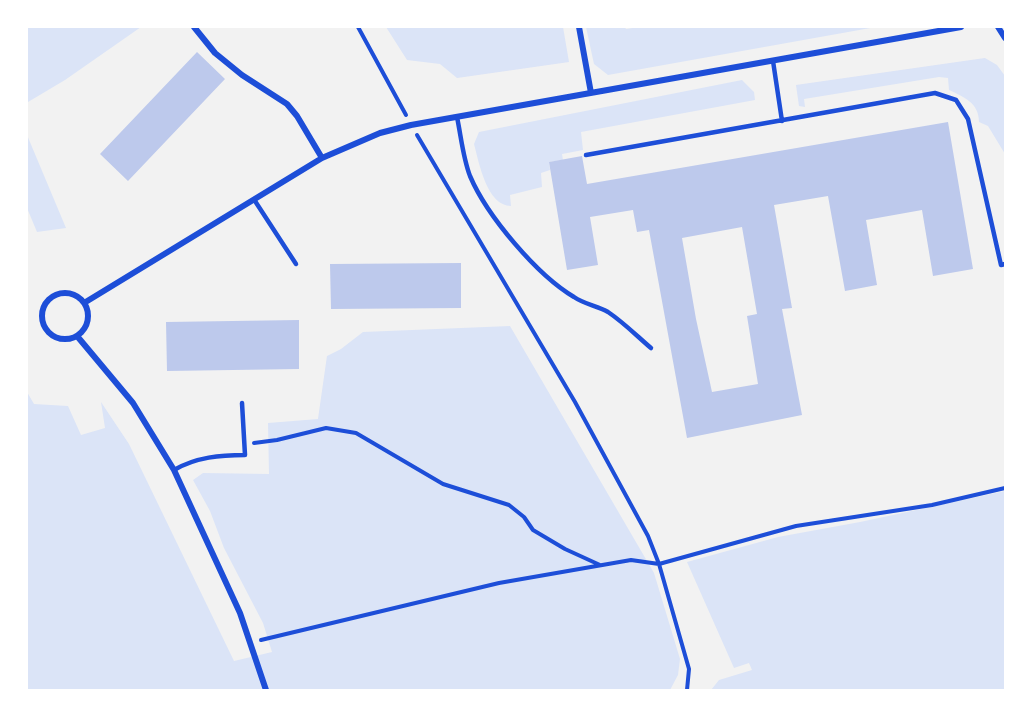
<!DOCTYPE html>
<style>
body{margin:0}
#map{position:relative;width:1032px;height:717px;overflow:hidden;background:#f2f2f2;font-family:"Roboto Serif",serif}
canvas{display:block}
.frame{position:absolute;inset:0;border:28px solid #fff;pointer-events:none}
</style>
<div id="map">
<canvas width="1032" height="717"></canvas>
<div class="frame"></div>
</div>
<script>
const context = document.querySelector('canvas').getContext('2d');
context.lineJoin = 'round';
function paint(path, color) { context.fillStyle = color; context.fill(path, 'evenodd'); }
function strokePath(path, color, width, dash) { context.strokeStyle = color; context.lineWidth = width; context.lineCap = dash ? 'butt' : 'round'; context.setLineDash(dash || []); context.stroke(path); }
const green = new Path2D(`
 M 27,27 L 141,27 L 65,80 L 28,102 L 27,106 Z
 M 386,27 L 563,27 L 569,62 L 457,78 L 440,64 L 407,60 Z
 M 586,27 L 625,27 L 626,29 L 639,27 L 876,27 L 608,75 L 594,64 Z
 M 985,58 L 997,65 L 1005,76 L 1005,154 L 988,126 L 979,122 C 979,103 964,97 949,90 L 948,78 L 939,77 L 804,99 L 805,107 L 799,106 L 796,85 Z
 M 742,80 L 754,92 L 755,100 L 581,132 L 583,150 L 562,154 L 563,160 L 549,162 L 550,170 L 541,173 L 542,187 L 510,195 L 511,206 C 487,206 479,163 474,144 L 479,132 Z
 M 27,135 L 66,228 L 37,232 L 27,208 Z
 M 510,326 L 654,573 L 680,659 L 678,675 L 670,690 L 27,690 L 27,392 L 34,404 L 68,406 L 81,435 L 105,428 L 101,402 L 129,444 L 234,661 L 272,652 L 263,623 L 224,548 L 210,511 L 193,480 L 203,473 L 269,474 L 268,423 L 318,419 L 327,356 L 341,349 L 363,332 Z
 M 1005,491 L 1005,690 L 711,690 L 719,680 L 752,670 L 749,663 L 734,668 L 687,562 L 778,537 L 860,522 Z`);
const building = new Path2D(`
 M 197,52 L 225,79 L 128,181 L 100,154 Z
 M 948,122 L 973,269 L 933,276 L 922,210 L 866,220 L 877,285 L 845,291 L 828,196 L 774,205 L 792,308 L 782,309 L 802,415 L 687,438 L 649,230 L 637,232 L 633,210 L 590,217 L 598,265 L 567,270 L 549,162 L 582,156 L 587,184 ZM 742,227 L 757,314 L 747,316 L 758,384 L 712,392 L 696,319 L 682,238 Z
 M 461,263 L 461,308 L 331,309 L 330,264 Z
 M 299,320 L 299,369 L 167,371 L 166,322 Z`);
const path = new Path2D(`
 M 358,27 L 406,115
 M 417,135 L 575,402 L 648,536 L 659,564 L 689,669 L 687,690
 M 254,443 L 277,440 L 326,428 L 356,433 L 443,484 L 509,505 L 524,517 L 533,530 L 565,549 L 600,565
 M 261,640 L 499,583 L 631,560 L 659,564 L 796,526 L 932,505 L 1005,488`);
const service = new Path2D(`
 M 773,61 L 782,121
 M 457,117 C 461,136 463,158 470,176 C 487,216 537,275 574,297 C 584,304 597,306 608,312 C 623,322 637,336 651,348
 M 586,155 L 935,93 L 956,100 L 968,119 L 1001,265 L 1005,264
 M 255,201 L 296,264
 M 174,470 C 196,457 221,455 245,455 L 242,403`);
const minor = new Path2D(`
 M 194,27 L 215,53 L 242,75 L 287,104 L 297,116 L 322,158
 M 579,27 L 591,93
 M 998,27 L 1005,38
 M42 316a23 23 0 1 1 46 0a23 23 0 1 1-46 0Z
 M 84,303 L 322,158 L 380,133 L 411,125 L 961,27
 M 77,336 L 133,403 L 174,470 L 240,613 L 266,690`);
paint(green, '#dbe4f7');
paint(building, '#bdc9ec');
strokePath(path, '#1d4ed8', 4);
strokePath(service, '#1d4ed8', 4.5);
strokePath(minor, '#1d4ed8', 6);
</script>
